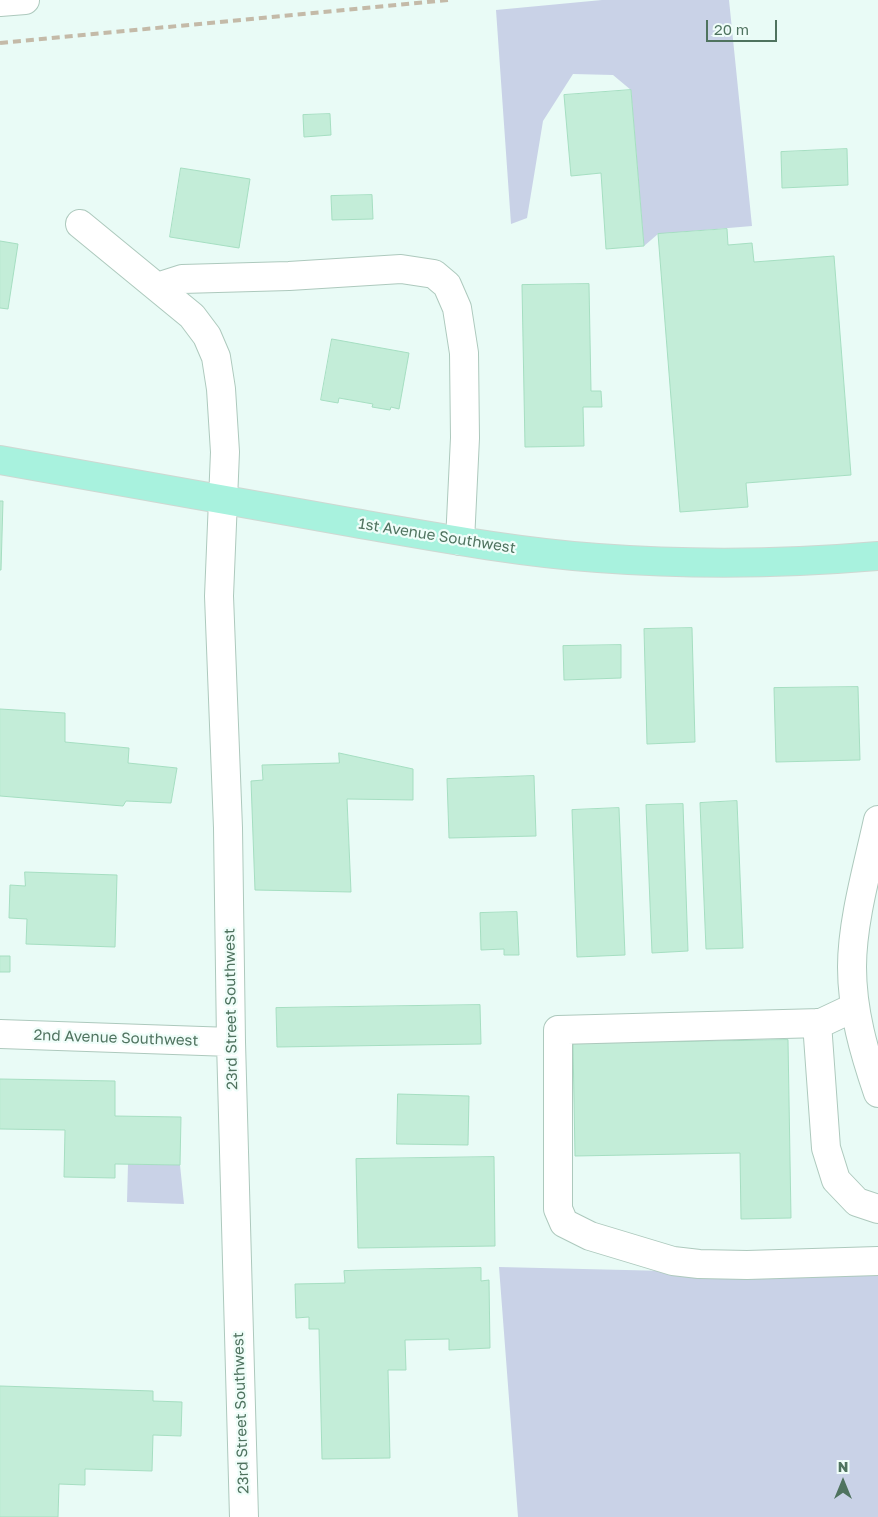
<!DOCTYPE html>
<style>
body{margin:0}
#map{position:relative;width:878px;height:1517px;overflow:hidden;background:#e9fbf6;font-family:"Golos Text",sans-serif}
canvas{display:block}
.north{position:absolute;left:818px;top:1457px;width:50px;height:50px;-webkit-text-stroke:4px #effdf9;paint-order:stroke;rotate:0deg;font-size:14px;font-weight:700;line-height:20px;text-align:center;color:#4f735f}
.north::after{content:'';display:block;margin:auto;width:18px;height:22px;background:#4f735f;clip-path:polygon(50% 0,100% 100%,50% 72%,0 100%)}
.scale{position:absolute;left:706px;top:20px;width:71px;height:22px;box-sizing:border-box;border:2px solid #4f735f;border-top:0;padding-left:6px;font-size:15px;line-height:18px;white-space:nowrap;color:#4f735f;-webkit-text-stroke:4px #effdf9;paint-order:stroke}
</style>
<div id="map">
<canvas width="878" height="1517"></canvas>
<div class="north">N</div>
<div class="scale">20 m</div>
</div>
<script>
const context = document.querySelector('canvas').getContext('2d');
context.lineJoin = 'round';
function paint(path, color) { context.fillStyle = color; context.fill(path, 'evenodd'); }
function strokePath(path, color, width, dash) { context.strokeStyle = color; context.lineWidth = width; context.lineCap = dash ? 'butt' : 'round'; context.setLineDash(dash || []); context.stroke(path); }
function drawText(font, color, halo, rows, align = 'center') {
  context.font = font + ' "Golos Text",sans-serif'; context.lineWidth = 4.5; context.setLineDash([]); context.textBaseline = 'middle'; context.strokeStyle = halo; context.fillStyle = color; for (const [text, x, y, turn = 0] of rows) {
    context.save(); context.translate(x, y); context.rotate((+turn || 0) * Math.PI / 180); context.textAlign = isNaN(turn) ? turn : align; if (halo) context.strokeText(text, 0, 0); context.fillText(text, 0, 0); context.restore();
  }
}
const green = new Path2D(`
 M 602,0 L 729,0 L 752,226 L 658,234 L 644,246 L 631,90 L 613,75 L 573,74 L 543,121 L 527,218 L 511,224 L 496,10 Z
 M 128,1164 L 180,1165 L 184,1204 L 127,1202 Z
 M 499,1267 L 878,1276 L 878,1517 L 518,1517 Z`);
const building = new Path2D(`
 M 631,90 L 644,246 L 606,249 L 601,173 L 571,176 L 564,95 Z
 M 330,114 L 331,135 L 304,137 L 303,115 Z
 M 847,149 L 848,185 L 782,188 L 781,152 Z
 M 181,168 L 250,179 L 239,248 L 170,237 Z
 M 372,195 L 373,219 L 332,220 L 331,196 Z
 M 727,229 L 728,245 L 752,243 L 754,262 L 834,256 L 851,475 L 746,483 L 748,507 L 680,512 L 658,234 Z
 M 0,241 L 18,244 L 8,309 L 0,308 Z
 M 589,284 L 591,391 L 601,391 L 602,407 L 583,407 L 584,446 L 525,447 L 522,285 Z
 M 332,339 L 409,353 L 399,409 L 391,407 L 390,410 L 372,407 L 373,404 L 339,398 L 338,403 L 321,400 Z
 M 0,501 L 3,501 L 1,570 L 0,570 Z
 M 692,628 L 695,742 L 647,744 L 644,629 Z
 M 621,645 L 621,678 L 564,680 L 563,646 Z
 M 858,687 L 860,760 L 776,762 L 774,688 Z
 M 0,709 L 65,713 L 65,742 L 129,748 L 128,763 L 177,768 L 171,803 L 126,801 L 123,806 L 0,796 Z
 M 339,753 L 413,769 L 413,800 L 347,799 L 351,892 L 255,890 L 251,781 L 263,780 L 262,765 L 339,763 Z
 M 534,776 L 536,836 L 449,838 L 447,779 Z
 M 737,801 L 743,948 L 706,949 L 700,803 Z
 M 683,804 L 688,951 L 652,953 L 646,805 Z
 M 619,808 L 625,955 L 577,957 L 572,810 Z
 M 25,872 L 117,875 L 115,947 L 26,944 L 27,919 L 9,918 L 10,885 L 25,886 Z
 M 517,912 L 519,955 L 504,955 L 504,949 L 481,950 L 480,913 Z
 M 0,956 L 10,956 L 10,972 L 0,972 Z
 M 480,1005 L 481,1044 L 277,1047 L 276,1008 Z
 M 788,1040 L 791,1218 L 741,1219 L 740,1153 L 575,1156 L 573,1044 Z
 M 0,1079 L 115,1081 L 115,1116 L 181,1117 L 180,1165 L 115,1164 L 115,1178 L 64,1177 L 65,1130 L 0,1129 Z
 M 398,1094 L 469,1096 L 468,1145 L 397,1144 Z
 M 494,1157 L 495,1246 L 358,1248 L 356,1159 Z
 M 481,1268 L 481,1281 L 489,1280 L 490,1348 L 449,1350 L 449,1339 L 405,1340 L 406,1370 L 388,1370 L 390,1458 L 322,1459 L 319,1329 L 309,1329 L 309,1317 L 296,1318 L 295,1284 L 345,1283 L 344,1271 Z
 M 0,1386 L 153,1391 L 153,1401 L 182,1402 L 181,1436 L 153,1435 L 152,1471 L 85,1469 L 85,1485 L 59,1484 L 58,1517 L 0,1517 Z`);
const minor = new Path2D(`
 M 0,2 L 25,0
 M 80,224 L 192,316 L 207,336 L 216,357 L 221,389 L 225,452 L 219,596 L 228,828 L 231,1042 L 244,1517
 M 157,287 L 182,279 L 289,276 L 401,269 L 434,274 L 447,285 L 457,308 L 464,353 L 465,438 L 460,541
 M 878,820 C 868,866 852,921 852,967 C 852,1011 864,1052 878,1093
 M 855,1007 L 821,1023 L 558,1030 L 558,1209 L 564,1223 L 590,1236 L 673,1261 L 699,1264 L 747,1265 L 878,1261
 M 817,1023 L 826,1148 L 836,1180 L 857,1202 L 878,1209
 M 0,1034 L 231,1042`);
const major = new Path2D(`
 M 0,460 C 118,481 237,502 355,523 C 436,537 516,552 598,558 C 691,565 785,564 878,556`);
const rail = new Path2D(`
 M 0,43 L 449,0`);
const streetNames = [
 ["1st Avenue Southwest",437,536,9],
 ["23rd Street Southwest",231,1009,-91],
 ["2nd Avenue Southwest",116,1038,2],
 ["23rd Street Southwest",241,1413,-92]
];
paint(green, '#c9d2e7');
paint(building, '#c3edd8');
strokePath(building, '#a5dec1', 1);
strokePath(minor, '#adc9bd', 30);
strokePath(major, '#ced8d2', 30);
strokePath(minor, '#fff', 28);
strokePath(major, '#a8f2de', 28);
strokePath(rail, '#c4baa8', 4, [8, 5]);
drawText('15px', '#4f735f', '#effdf9', streetNames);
</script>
